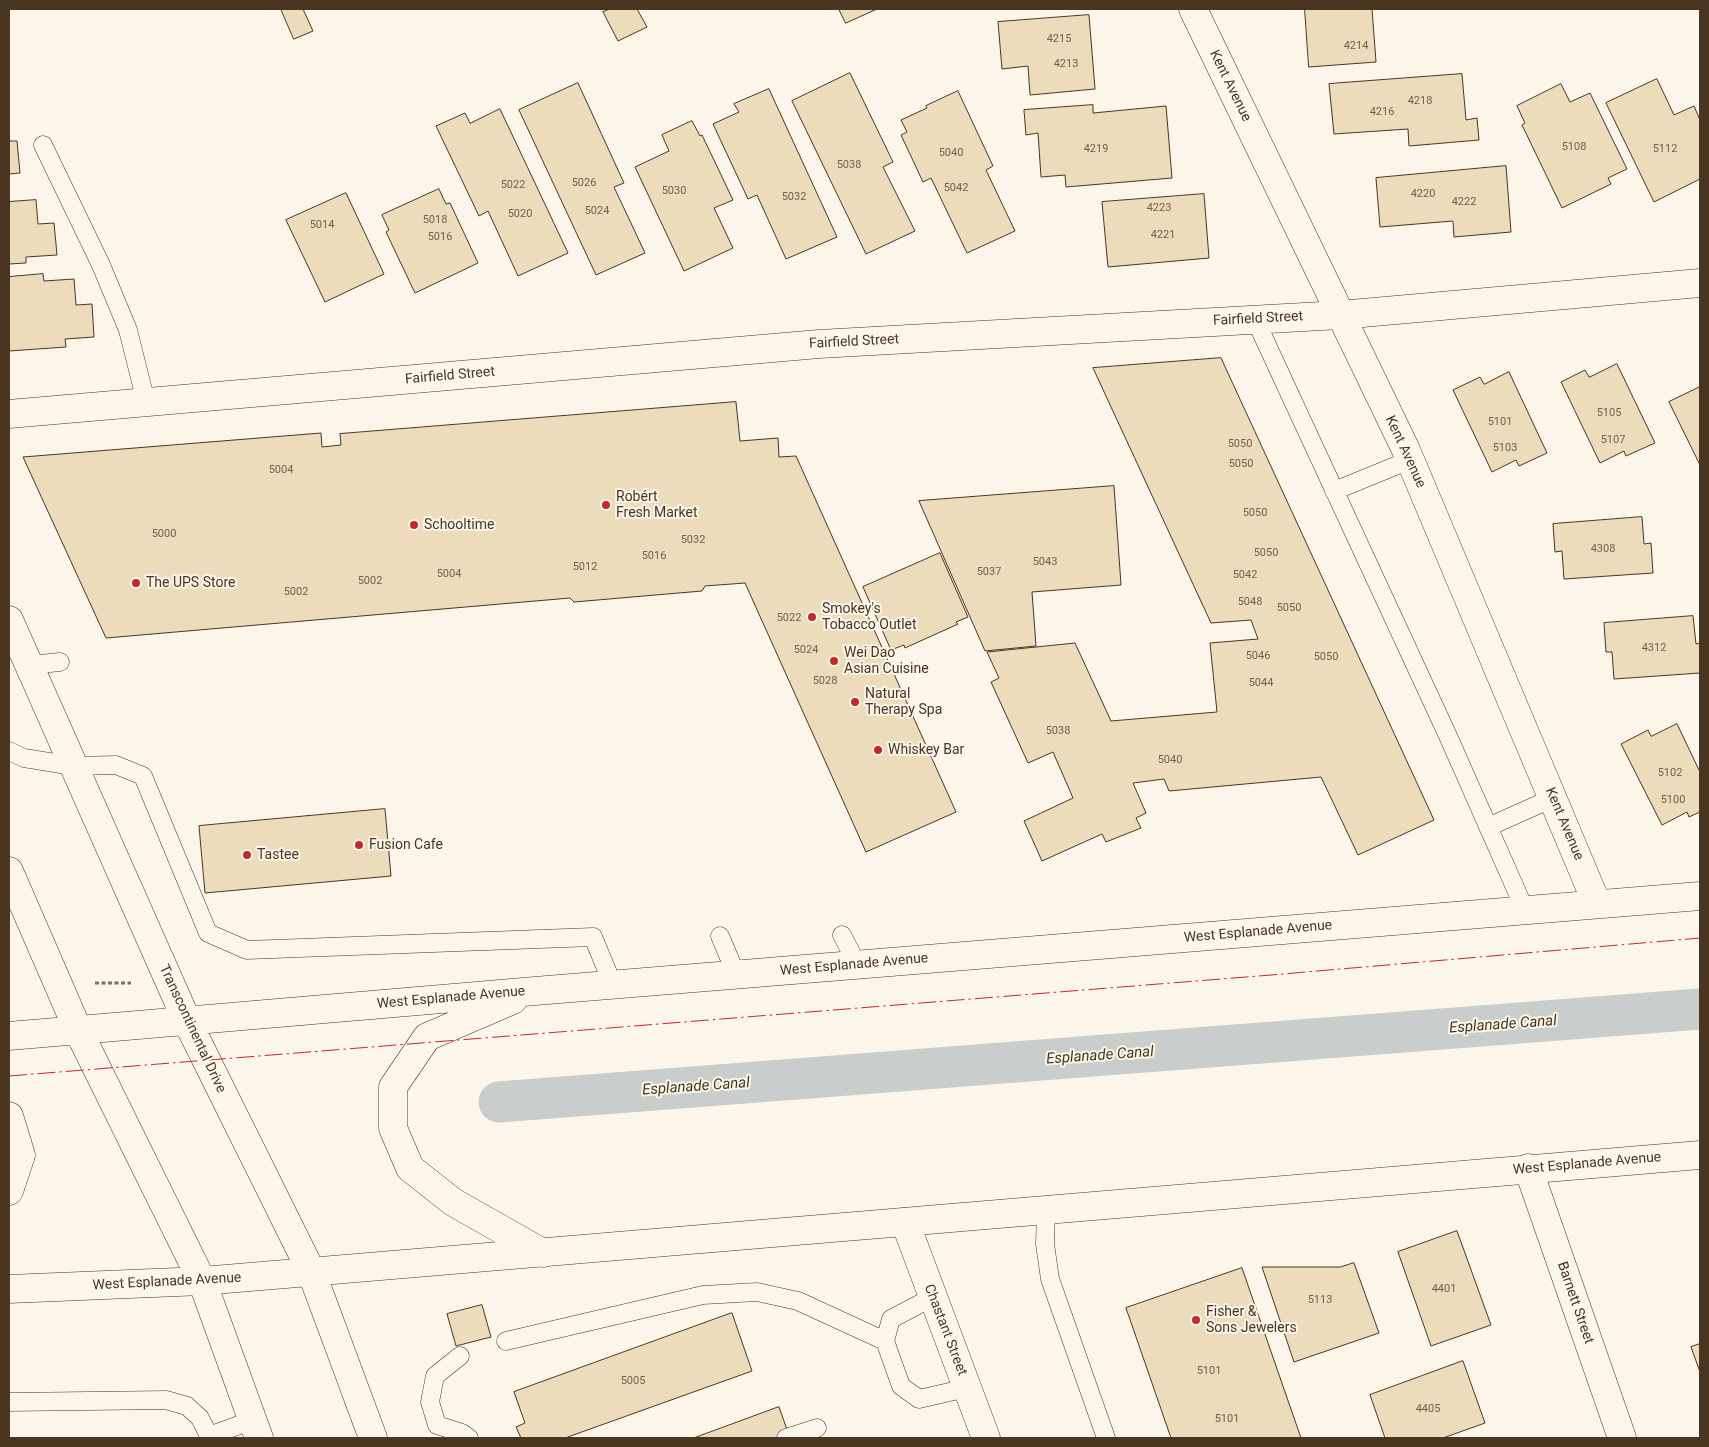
<!DOCTYPE html>
<meta charset="utf-8">
<style>
body{margin:0}
#map{position:relative;width:1709px;height:1447px;overflow:hidden;background:#fbf6e9;font-family:Roboto,sans-serif}
canvas{display:block}
.frame{position:absolute;inset:0;border:10px solid #4a3520;pointer-events:none}
</style>
<div id="map">
<canvas width="1709" height="1447"></canvas>
<div class="frame"></div>
</div>
<script>
const context = document.querySelector('canvas').getContext('2d');
context.lineJoin = 'round';
function strokePath(path, color, width, dash) { context.strokeStyle = color; context.lineWidth = width; context.lineCap = dash ? 'butt' : 'round'; context.setLineDash(dash || []); context.stroke(path); }
function paint(path, color) { context.fillStyle = color; context.fill(path, 'evenodd'); }
function drawText(font, color, halo, rows, align = 'center') {
  context.font = font + ' Roboto,sans-serif'; context.lineWidth = 4; context.setLineDash([]); context.textBaseline = 'middle'; context.strokeStyle = halo; context.fillStyle = color; for (const [text, x, y, turn = 0] of rows) {
    context.save(); context.translate(x, y); context.rotate((+turn || 0) * Math.PI / 180); context.textAlign = isNaN(turn) ? turn : align; if (halo) context.strokeText(text, 0, 0); context.fillText(text, 0, 0); context.restore();
  }
}
const canal = new Path2D(`
 M 499,1102 L 1700,1009`);
const building = new Path2D(`
 M 281,9 L 303,9 L 313,31 L 294,39 Z
 M 610,9 L 637,9 L 647,27 L 618,41 L 603,12 Z
 M 839,9 L 877,9 L 846,23 Z
 M 1305,9 L 1372,9 L 1376,62 L 1309,67 Z
 M 1089,15 L 1095,89 L 1030,95 L 1028,66 L 1002,69 L 998,22 Z
 M 850,73 L 893,162 L 883,167 L 915,231 L 866,254 L 792,101 Z
 M 1462,74 L 1466,120 L 1477,118 L 1479,140 L 1409,146 L 1408,129 L 1334,134 L 1329,84 Z
 M 1657,79 L 1674,115 L 1694,106 L 1700,120 L 1700,179 L 1654,202 L 1606,103 Z
 M 578,83 L 624,183 L 614,187 L 645,253 L 596,275 L 519,110 Z
 M 1561,84 L 1570,102 L 1590,93 L 1627,169 L 1608,178 L 1611,184 L 1562,208 L 1522,125 L 1525,123 L 1517,106 Z
 M 769,89 L 837,237 L 786,259 L 757,195 L 748,199 L 713,124 L 739,112 L 734,104 Z
 M 958,91 L 993,166 L 986,170 L 1015,231 L 967,253 L 931,178 L 923,182 L 901,135 L 907,132 L 901,120 L 927,108 L 926,106 Z
 M 1093,105 L 1093,113 L 1166,106 L 1172,178 L 1066,187 L 1065,175 L 1041,177 L 1038,133 L 1026,135 L 1024,110 Z
 M 500,109 L 568,253 L 518,276 L 488,211 L 479,216 L 436,126 L 465,113 L 470,123 Z
 M 692,121 L 700,136 L 702,135 L 733,200 L 714,208 L 733,248 L 684,271 L 635,167 L 669,151 L 662,135 Z
 M 9,141 L 17,141 L 20,173 L 9,174 Z
 M 1506,166 L 1511,232 L 1454,237 L 1453,221 L 1380,227 L 1376,178 Z
 M 439,189 L 446,204 L 450,203 L 478,263 L 415,293 L 386,232 L 389,230 L 382,215 Z
 M 346,193 L 384,274 L 325,302 L 286,220 Z
 M 1204,194 L 1209,258 L 1108,267 L 1102,202 Z
 M 36,200 L 38,224 L 54,223 L 57,255 L 26,257 L 26,263 L 9,264 L 9,202 Z
 M 43,274 L 44,281 L 74,279 L 76,305 L 92,304 L 94,337 L 65,339 L 66,347 L 9,351 L 9,277 Z
 M 1221,358 L 1434,820 L 1358,855 L 1321,777 L 1169,791 L 1164,779 L 1133,783 L 1146,813 L 1136,818 L 1141,828 L 1106,842 L 1102,834 L 1042,861 L 1024,821 L 1073,798 L 1053,752 L 1028,763 L 991,682 L 999,678 L 987,652 L 1075,643 L 1111,721 L 1217,712 L 1210,643 L 1258,639 L 1251,620 L 1211,623 L 1093,368 Z
 M 1617,364 L 1655,443 L 1626,456 L 1624,451 L 1600,463 L 1561,382 L 1585,370 L 1589,377 Z
 M 1509,372 L 1547,453 L 1519,466 L 1516,460 L 1492,472 L 1453,390 L 1480,377 L 1484,384 Z
 M 1700,387 L 1700,465 L 1669,402 Z
 M 736,402 L 740,441 L 778,438 L 779,457 L 796,456 L 956,812 L 866,852 L 745,583 L 705,586 L 702,591 L 574,602 L 570,598 L 106,638 L 23,457 L 321,433 L 322,447 L 341,445 L 340,434 Z
 M 1114,486 L 1121,585 L 1032,592 L 1036,646 L 985,651 L 919,501 Z
 M 1642,517 L 1644,544 L 1651,543 L 1653,573 L 1564,579 L 1562,551 L 1555,552 L 1553,524 Z
 M 940,553 L 968,617 L 956,622 L 958,624 L 905,648 L 904,645 L 891,650 L 863,587 Z
 M 1693,616 L 1696,644 L 1700,643 L 1700,673 L 1614,679 L 1612,652 L 1606,652 L 1604,623 Z
 M 1677,724 L 1700,772 L 1700,812 L 1689,817 L 1687,812 L 1662,825 L 1621,744 L 1648,730 L 1651,736 Z
 M 385,809 L 391,876 L 205,893 L 199,826 Z
 M 1457,1231 L 1491,1325 L 1431,1346 L 1398,1252 Z
 M 1354,1263 L 1379,1333 L 1294,1362 L 1262,1267 L 1340,1267 Z
 M 1242,1268 L 1301,1438 L 1171,1438 L 1126,1308 Z
 M 482,1305 L 491,1337 L 456,1346 L 447,1314 Z
 M 732,1313 L 752,1371 L 565,1438 L 521,1438 L 516,1427 L 525,1423 L 514,1392 Z
 M 1700,1344 L 1700,1372 L 1691,1347 Z
 M 1463,1361 L 1485,1423 L 1443,1438 L 1385,1438 L 1370,1395 Z
 M 779,1407 L 790,1438 L 694,1438 Z`);
const path = new Path2D(`
 M 95,983 L 131,983`);
const lane = new Path2D(`
 M 43,145 L 101,265 L 128,330 L 146,402
 M 1255,319 L 1448,736 L 1525,910
 M 1334,491 L 1410,460
 M 29,665 L 60,662
 M 9,751 L 24,758 L 74,766 L 116,765 L 143,776 L 208,933 L 247,950 L 593,937 L 613,985
 M 1488,827 L 1553,798
 M 842,935 L 857,964
 M 720,936 L 736,974
 M 1046,1210 L 1045,1244 L 1050,1279 L 1106,1438
 M 933,1297 L 891,1319 L 885,1341 L 901,1386 L 919,1399 L 967,1388
 M 506,1341 L 703,1295 L 757,1292 L 798,1301 L 885,1341
 M 460,1356 L 435,1376 L 430,1402 L 437,1425 L 462,1433 L 469,1438
 M 9,1402 L 166,1400 L 187,1406 L 200,1418 L 210,1438
 M 209,1436 L 253,1420
 M 786,1438 L 817,1428`);
const street = new Path2D(`
 M 1193,9 L 1406,450 L 1597,904
 M 9,414 L 819,344 L 1340,315 L 1700,283
 M 1528,1168 L 1622,1438
 M 905,1222 L 986,1438`);
const secondary = new Path2D(`
 M 9,620 L 187,1021 L 311,1271 L 373,1438
 M 9,871 L 78,1030 L 202,1281 L 259,1438
 M 513,1000 L 427,1037 L 393,1087 L 393,1128 L 410,1168 L 453,1202 L 543,1253
 M 9,1036 L 535,991 L 1700,896
 M 9,1116 L 21,1155 L 9,1191
 M 9,1289 L 202,1281 L 1700,1155`);
const power = new Path2D(`
 M 9,1076 L 1271,975 L 1700,938`);
const markers = [
 [606,505,5,"#c62828"],
 [414,525,5,"#c62828"],
 [136,583,5,"#c62828"],
 [812,617,5,"#c62828"],
 [834,661,5,"#c62828"],
 [855,702,5,"#c62828"],
 [878,750,5,"#c62828"],
 [359,845,5,"#c62828"],
 [247,855,5,"#c62828"],
 [1196,1320,5,"#c62828"]
];
const numberNames = [
 ["4215",1059,39],
 ["4214",1356,46],
 ["4213",1066,64],
 ["4218",1420,101],
 ["4216",1382,112],
 ["5108",1574,147],
 ["4219",1096,149],
 ["5112",1665,149],
 ["5040",951,153],
 ["5038",849,165],
 ["5026",584,183],
 ["5022",513,185],
 ["5042",956,188],
 ["5030",674,191],
 ["4220",1423,194],
 ["5032",794,197],
 ["4222",1464,202],
 ["4223",1159,208],
 ["5024",597,211],
 ["5020",520,214],
 ["5018",435,220],
 ["5014",322,225],
 ["4221",1163,235],
 ["5016",440,237],
 ["5105",1609,413],
 ["5101",1500,422],
 ["5107",1613,440],
 ["5050",1240,444],
 ["5103",1505,448],
 ["5050",1241,464],
 ["5004",281,470],
 ["5050",1255,513],
 ["5000",164,534],
 ["5032",693,540],
 ["4308",1603,549],
 ["5050",1266,553],
 ["5016",654,556],
 ["5043",1045,562],
 ["5012",585,567],
 ["5037",989,572],
 ["5004",449,574],
 ["5042",1245,575],
 ["5002",370,581],
 ["5002",296,592],
 ["5048",1250,602],
 ["5050",1289,608],
 ["5022",789,618],
 ["4312",1654,648],
 ["5024",806,650],
 ["5046",1258,656],
 ["5050",1326,657],
 ["5028",825,681],
 ["5044",1261,683],
 ["5038",1058,731],
 ["5040",1170,760],
 ["5102",1670,773],
 ["5100",1673,800],
 ["4401",1444,1289],
 ["5113",1320,1300],
 ["5101",1209,1371],
 ["5005",633,1381],
 ["4405",1428,1409],
 ["5101",1227,1419]
];
const streetNames = [
 ["Kent Avenue",1230,86,64],
 ["Fairfield Street",1258,319,-3],
 ["Fairfield Street",854,342,-3],
 ["Fairfield Street",450,376,-5],
 ["Kent Avenue",1405,452,65],
 ["Kent Avenue",1564,824,67],
 ["West Esplanade Avenue",1258,932,-5],
 ["West Esplanade Avenue",854,965,-5],
 ["West Esplanade Avenue",451,998,-5],
 ["Transcontinental Drive",192,1029,65],
 ["West Esplanade Avenue",1587,1164,-5],
 ["West Esplanade Avenue",167,1282,-3],
 ["Barnett Street",1575,1303,71],
 ["Chastant Street",945,1330,69]
];
const poiNames = [
 ["Robért",616,497],
 ["Fresh Market",616,513],
 ["Schooltime",424,525],
 ["The UPS Store",146,583],
 ["Smokey's",822,609],
 ["Tobacco Outlet",822,625],
 ["Wei Dao",844,653],
 ["Asian Cuisine",844,669],
 ["Natural",865,694],
 ["Therapy Spa",865,710],
 ["Whiskey Bar",888,750],
 ["Fusion Cafe",369,845],
 ["Tastee",257,855],
 ["Fisher &",1206,1312],
 ["Sons Jewelers",1206,1328]
];
const waterNames = [
 ["Esplanade Canal",1503,1025,-4],
 ["Esplanade Canal",1100,1056,-4],
 ["Esplanade Canal",696,1087,-4]
];
strokePath(canal, '#c9cecd', 41);
paint(building, '#ecdcbc');
strokePath(building, '#4a3520', 1);
strokePath(lane, '#4a3520', 19);
strokePath(street, '#4a3520', 29);
strokePath(secondary, '#4a3520', 29);
strokePath(path, '#7f6f5c', 3, [4, 2.5]);
strokePath(lane, '#fbf6e9', 18);
strokePath(street, '#fbf6e9', 28);
strokePath(secondary, '#fbf6e9', 28);
strokePath(power, '#c62828', 1, [18, 4, 2.5, 4]);
for (const [x, y, r, color] of markers) { const dot = new Path2D(); dot.arc(x, y, r, 0, 2 * Math.PI); context.fillStyle = color; context.fill(dot); strokePath(dot, '#fbf6e9', 2); }
drawText('11px', '#725f47', null, numberNames);
drawText('14px', '#4a3520', '#fbf6e9', streetNames);
drawText('14px', '#4a3520', '#fbf6e9', poiNames, 'left');
drawText('italic 15px', '#4a3520', '#fbf6e9', waterNames);
</script>
